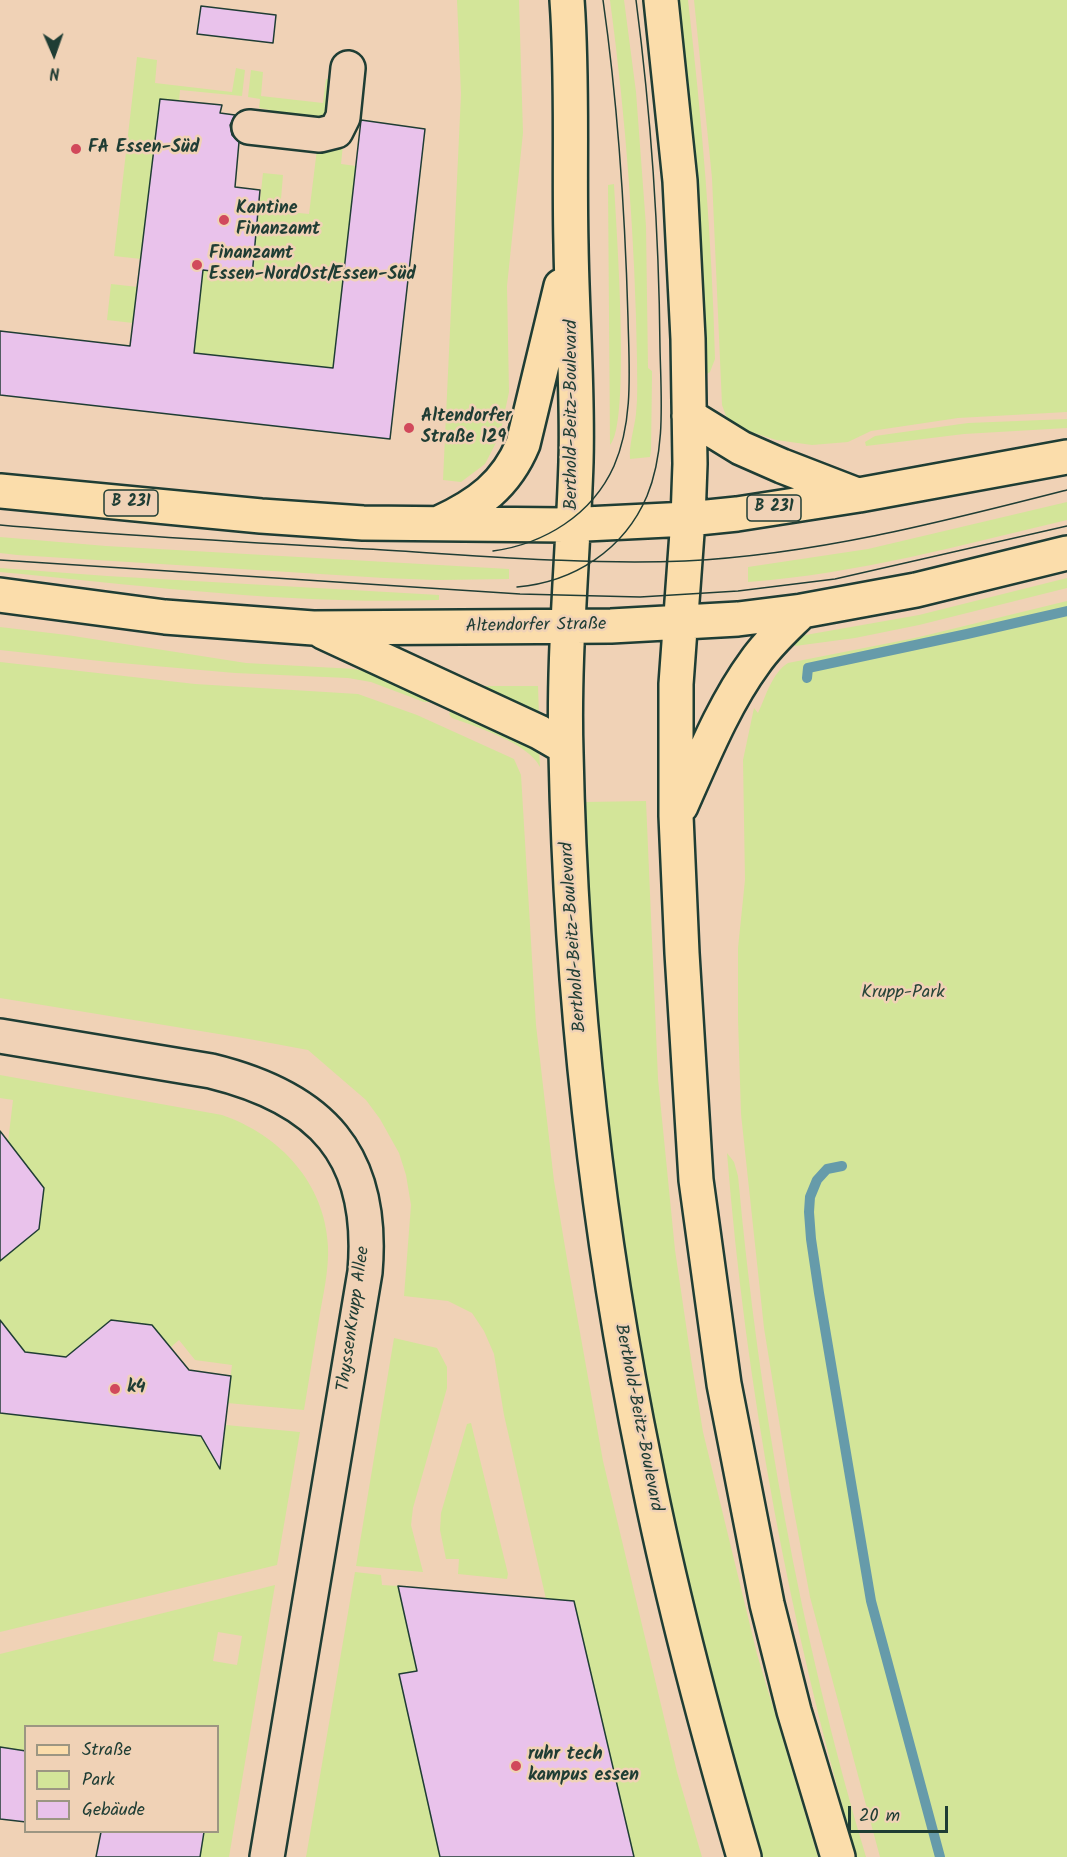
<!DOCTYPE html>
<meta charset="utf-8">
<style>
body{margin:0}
#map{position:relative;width:1067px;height:1857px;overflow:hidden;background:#f0d2b6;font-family:Kalam,sans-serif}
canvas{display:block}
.legend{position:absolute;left:24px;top:1725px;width:195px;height:108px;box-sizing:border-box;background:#f0d2b6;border:2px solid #9c9682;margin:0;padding:8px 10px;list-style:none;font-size:18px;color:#1f3d34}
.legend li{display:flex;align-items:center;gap:12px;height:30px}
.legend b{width:30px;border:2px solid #9c9682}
.north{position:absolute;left:24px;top:24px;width:60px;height:60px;-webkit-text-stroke:4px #f0d2b6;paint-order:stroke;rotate:178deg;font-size:16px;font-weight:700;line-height:24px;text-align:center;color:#1f3d34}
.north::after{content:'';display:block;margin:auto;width:21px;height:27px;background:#1f3d34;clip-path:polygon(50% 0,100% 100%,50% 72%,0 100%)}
.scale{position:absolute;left:848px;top:1806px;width:100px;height:27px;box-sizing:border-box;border:3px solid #1f3d34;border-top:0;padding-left:8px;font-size:18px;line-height:21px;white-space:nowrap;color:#1f3d34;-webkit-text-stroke:4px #f0d2b6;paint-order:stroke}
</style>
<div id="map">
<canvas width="1067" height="1857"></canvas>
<ul class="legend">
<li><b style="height:8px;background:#fbddab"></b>Straße</li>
<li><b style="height:16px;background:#d3e599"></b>Park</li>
<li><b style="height:16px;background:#e9c2eb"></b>Gebäude</li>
</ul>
<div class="north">N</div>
<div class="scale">20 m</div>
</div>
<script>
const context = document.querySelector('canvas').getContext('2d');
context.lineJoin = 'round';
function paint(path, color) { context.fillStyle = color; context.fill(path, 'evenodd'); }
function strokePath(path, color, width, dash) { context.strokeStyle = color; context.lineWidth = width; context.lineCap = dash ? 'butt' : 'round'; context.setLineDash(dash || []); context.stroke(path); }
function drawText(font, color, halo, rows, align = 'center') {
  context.font = font + ' Kalam,sans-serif'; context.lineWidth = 5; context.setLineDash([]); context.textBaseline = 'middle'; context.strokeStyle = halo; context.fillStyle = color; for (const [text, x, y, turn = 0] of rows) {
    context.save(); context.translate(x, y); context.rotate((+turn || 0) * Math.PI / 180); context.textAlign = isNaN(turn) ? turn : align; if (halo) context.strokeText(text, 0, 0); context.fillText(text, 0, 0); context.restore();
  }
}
const green = new Path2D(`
 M 457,0 L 519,0 L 523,133 L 507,286 L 509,392 L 500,435 L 485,464 L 461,482 L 443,480 L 461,94 Z
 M 610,0 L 624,0 L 636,92 L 646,226 L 648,368 L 652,371 L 652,378 L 651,450 L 650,457 L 630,459 C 629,444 634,430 636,414 C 638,396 637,378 637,360 C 635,240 626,119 610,0 Z
 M 678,0 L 688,0 C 702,120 712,239 715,359 L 710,372 L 705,375 L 695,168 Z
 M 694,0 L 1067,0 L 1067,412 L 958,418 L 871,431 L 848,442 L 812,445 L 776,440 L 751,432 L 731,421 L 726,416 L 722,405 L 712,178 Z
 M 137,57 L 157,60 L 155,83 L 232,92 L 236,68 L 245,70 L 242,96 L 180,90 L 179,102 L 160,100 L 141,259 L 114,256 Z
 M 251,70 L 263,72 L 261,96 L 323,103 L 326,79 L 335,79 L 326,119 L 269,117 L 270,110 L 259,108 L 260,99 L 248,97 Z
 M 343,145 L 341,164 L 356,166 L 333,368 L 194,353 L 203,270 L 252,275 L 263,173 L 283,175 L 280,211 L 309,214 L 317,149 Z
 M 614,184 C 616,224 631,424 610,445 L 608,185 Z
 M 111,284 L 138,287 L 133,323 L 107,320 Z
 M 1067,419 L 1067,428 L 964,434 L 866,446 L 865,442 L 875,436 L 968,423 Z
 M 1067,502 L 1067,520 C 962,545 856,574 748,582 L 748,567 L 868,549 Z
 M 0,537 L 106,546 L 509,569 L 509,579 L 435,580 L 384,578 L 17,555 L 0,553 Z
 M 0,568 L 107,576 L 439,595 L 439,600 C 292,605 146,586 0,572 Z
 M 1067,578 L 1067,588 L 919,625 L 855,638 L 795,646 L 794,637 L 919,615 Z
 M 1067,601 L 1067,1857 L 880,1857 L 810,1597 L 791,1495 L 764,1328 L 741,1114 L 738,1019 L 738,948 L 745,880 L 743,760 L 754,708 L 758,713 C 766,696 772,673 788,663 L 915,638 Z
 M 0,627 L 67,635 L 246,663 L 355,669 L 385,677 L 433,699 L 429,702 L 424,702 L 371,682 L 348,678 L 235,673 L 109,662 L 0,650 Z
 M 0,662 L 195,684 L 358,694 L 417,715 L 514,759 L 521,775 L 536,1025 L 554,1181 L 569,1271 L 603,1461 L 677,1772 L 702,1857 L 634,1857 L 574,1601 L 546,1599 L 504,1415 L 494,1354 L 484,1331 L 472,1313 L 448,1301 L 404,1296 L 411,1205 L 406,1175 L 399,1153 L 380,1119 L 366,1100 L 308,1050 L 249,1039 L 0,998 Z
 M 465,686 L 538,686 L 539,716 Z
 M 453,707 L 539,749 L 540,767 C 528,743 477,727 452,718 L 449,714 Z
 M 646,801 L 658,1079 L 675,1250 L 691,1359 L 703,1432 L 757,1654 L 818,1857 L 762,1857 C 745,1802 731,1746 717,1691 C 682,1559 652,1425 631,1290 C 605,1129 590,965 585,802 Z
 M 0,1075 L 222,1115 C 280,1135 325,1183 328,1246 C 329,1271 323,1295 319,1319 C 314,1349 309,1379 304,1410 L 227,1403 L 232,1365 L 195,1360 L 179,1340 L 171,1347 L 152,1325 L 111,1321 L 66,1357 L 25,1352 L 0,1320 L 0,1261 L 39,1229 L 44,1189 L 8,1142 L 13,1100 L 0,1098 Z
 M 727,1153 L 734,1162 L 738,1176 C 759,1405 800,1636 866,1857 L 857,1857 C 790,1628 746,1391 727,1153 Z
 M 394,1338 L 437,1348 L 447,1367 L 447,1388 L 413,1508 L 411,1525 L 423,1572 L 356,1566 Z
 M 0,1413 L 207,1437 L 206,1445 L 211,1451 L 221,1450 L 223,1448 L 226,1425 L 300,1432 L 277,1565 L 0,1632 Z
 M 471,1423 L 508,1574 L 507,1579 L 458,1574 L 459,1559 L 446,1559 L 440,1530 L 441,1513 L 467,1424 Z
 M 355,1572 L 381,1575 L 382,1585 L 398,1586 L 417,1671 L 399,1675 L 440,1857 L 306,1857 Z
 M 275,1585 L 229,1857 L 200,1857 L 204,1832 L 218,1832 L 218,1726 L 26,1726 L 25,1751 L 0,1747 L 0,1654 ZM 218,1632 L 242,1636 L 237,1665 L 213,1661 Z`);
const stream = new Path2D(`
 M 807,678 L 808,668 L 967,634 L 1067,611
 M 842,1166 L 827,1169 L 817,1180 L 810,1197 L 809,1212 L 811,1239 L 819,1293 L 871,1601 L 940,1857`);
const building = new Path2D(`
 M 201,6 L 276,15 L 273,43 L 197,34 Z
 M 160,99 L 222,105 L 220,113 L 235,115 L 230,125 L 232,135 L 239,142 L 235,187 L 260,190 L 252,276 L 203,270 L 194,353 L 333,368 L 361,120 L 425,129 L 390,439 L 0,395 L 0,331 L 130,346 Z
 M 0,1131 L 44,1188 L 39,1229 L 0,1261 Z
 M 0,1320 L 25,1352 L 66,1357 L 111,1320 L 152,1325 L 189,1370 L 231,1376 L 220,1469 L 201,1436 L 0,1413 Z
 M 398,1586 L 574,1601 L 634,1857 L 440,1857 L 399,1674 L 417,1671 Z
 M 0,1747 L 26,1751 L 26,1822 L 0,1819 Z
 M 101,1832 L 204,1832 L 200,1857 L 96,1857 Z`);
const minor = new Path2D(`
 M 249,127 L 320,135 L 336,131 L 343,117 L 348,68
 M 0,1036 L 211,1071 C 321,1098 375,1154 365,1272 L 267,1857`);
const major = new Path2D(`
 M 567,0 C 573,82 569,163 571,245 C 572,317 578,389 576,462 C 573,559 563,656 566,753 C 571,992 597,1230 645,1464 C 671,1597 706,1727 744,1857
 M 661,0 L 680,181 L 688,339 L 690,464 L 688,519 L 676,684 L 676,816 L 682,953 L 696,1180 L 724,1384 L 767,1604 L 794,1711 L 838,1857
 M 689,416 L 741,448 L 782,466 L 857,495
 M 0,491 L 261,516 L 363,523 L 565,525 L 688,519 L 737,514 L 859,495 L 1067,457
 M 439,523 C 478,505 506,485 523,444 L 561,286
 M 0,595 L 165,617 L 313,628 L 611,626 L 738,619 L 802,611 L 916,590 L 1067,553
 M 323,632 L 539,732 L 565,747
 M 681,806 C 702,759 724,704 755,662 C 768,643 786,627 802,611`);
const tram = new Path2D(`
 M 0,525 C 122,536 244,542 367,549 C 473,555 579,565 685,561 C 814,555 942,522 1067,490
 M 493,551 C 544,544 592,515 614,466 C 634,420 629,367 628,318 C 625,212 618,105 603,0
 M 0,560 L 520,594 L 640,597 L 738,591 L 835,579 L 1067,526
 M 517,587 C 574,582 624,550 647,496 C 666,450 661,397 660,348 C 659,232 651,115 636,0`);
const markers = [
 [76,149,6,"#d1495b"],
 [224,220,6,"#d1495b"],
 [197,265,6,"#d1495b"],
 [409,428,6,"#d1495b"],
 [115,1389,6,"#d1495b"],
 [516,1766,6,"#d1495b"]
];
const shields = [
 [131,503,54],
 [774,508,54]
];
const shieldNames = [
 ["B 231",131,503],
 ["B 231",774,508]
];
const poiNames = [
 ["FA Essen-Süd",88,149],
 ["Kantine",236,210],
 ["Finanzamt",236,231],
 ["Finanzamt",209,255],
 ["Essen-NordOst/Essen-Süd",209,276],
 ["Altendorfer",421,418],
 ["Straße 129",421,439],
 ["k4",127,1389],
 ["ruhr tech",528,1756],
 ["kampus essen",528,1777]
];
const streetNames = [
 ["Berthold-Beitz-Boulevard",573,415,-90],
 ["Altendorfer Straße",536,627,-1],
 ["Berthold-Beitz-Boulevard",575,937,-94],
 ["ThyssenKrupp Allee",355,1319,-82],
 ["Berthold-Beitz-Boulevard",637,1418,79]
];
const parkNames = [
 ["Krupp-Park",903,994]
];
paint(green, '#d3e599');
strokePath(stream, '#669baa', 10);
paint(building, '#e9c2eb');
strokePath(building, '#1f3d34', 1.5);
strokePath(minor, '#1f3d34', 38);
strokePath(major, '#1f3d34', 38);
strokePath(minor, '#f0d2b6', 33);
strokePath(major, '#fbddab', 33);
strokePath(tram, '#1f3d34', 1.5);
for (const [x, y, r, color] of markers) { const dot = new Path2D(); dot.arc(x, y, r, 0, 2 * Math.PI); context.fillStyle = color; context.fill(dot); strokePath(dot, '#f0d2b6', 2); }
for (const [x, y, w] of shields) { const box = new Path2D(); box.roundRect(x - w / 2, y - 13, w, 26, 4.5); context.fillStyle = '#f0d2b6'; context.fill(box); strokePath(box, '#1f3d34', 1.5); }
drawText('bold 16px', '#1f3d34', null, shieldNames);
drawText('bold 18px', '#1f3d34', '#f0d2b6', poiNames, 'left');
drawText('18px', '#1f3d34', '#f0d2b6', streetNames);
drawText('18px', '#284539', '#f0d2b6', parkNames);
</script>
